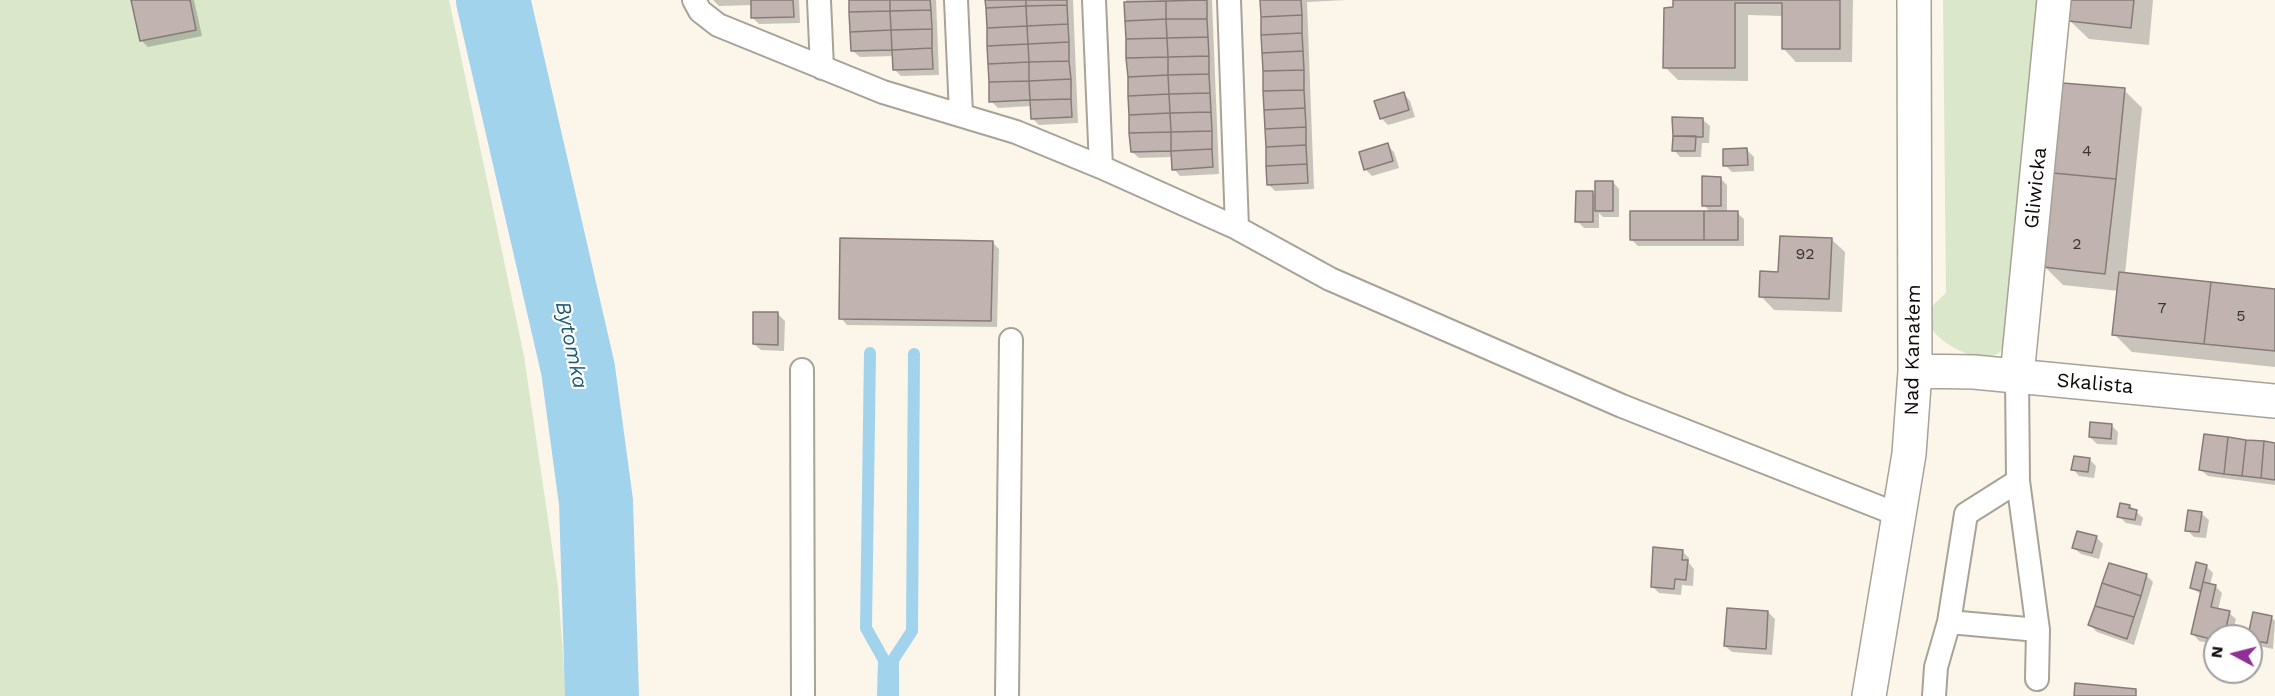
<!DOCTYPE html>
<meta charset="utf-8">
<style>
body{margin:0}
#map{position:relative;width:2275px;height:696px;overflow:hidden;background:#fcf5ea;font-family:"Work Sans",sans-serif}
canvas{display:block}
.north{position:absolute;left:2203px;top:624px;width:60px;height:60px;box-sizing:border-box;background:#fff;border:2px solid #9f9e9c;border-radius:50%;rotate:277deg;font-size:16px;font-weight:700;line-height:24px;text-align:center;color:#0e0c08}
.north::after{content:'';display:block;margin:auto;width:21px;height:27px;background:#8f2f97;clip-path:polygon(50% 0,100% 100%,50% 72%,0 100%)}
</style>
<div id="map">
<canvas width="2275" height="696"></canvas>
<div class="north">N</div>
</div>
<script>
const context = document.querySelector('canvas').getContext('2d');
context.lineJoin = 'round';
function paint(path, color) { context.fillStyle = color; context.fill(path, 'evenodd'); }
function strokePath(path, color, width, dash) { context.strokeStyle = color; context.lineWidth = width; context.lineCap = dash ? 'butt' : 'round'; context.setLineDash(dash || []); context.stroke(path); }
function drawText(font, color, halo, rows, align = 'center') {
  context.font = font + ' "Work Sans",sans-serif'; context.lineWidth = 4.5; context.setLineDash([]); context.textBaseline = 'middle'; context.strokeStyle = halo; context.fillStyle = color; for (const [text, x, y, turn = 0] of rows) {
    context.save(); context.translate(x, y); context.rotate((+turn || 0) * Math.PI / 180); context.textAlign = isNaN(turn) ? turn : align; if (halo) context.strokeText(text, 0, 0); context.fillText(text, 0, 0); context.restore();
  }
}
const green = new Path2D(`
 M 0,0 L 449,0 L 524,356 L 558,587 L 566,696 L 0,696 Z
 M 1943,0 L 2039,0 L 2005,344 C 2004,347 2002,350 2000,352 C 1982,367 1942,345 1932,329 C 1929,324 1928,317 1927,311 L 1946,293 Z`);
const shadow = new Path2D(`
 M 133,0 L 194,0 L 202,36 L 148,47 L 141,40 Z
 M 713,0 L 799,0 L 800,23 L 759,24 L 753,18 L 753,5 L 719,6 Z
 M 851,0 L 936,0 L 939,75 L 901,76 L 894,69 L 894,56 L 860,57 L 853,51 Z
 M 987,0 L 1073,0 L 1078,123 L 1039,125 L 1032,118 L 1032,106 L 998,108 L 991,101 Z
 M 1126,0 L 1212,0 L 1219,174 L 1180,176 L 1174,169 L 1173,157 L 1139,158 L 1132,152 Z
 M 1261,0 L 1346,0 L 1307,2 L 1314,189 L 1275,191 L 1268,184 Z
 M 1675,0 L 1853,0 L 1852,62 L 1796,62 L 1783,48 L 1783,16 L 1748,15 L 1748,81 L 1678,80 L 1665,67 Z
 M 2073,0 L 2153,0 L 2149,45 L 2089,39 L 2070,21 Z
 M 2124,90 L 2142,108 L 2125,274 L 2275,290 L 2275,367 L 2132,352 L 2114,334 L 2119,291 L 2063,285 L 2045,267 Z
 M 1404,94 L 1410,101 L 1415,117 L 1388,125 L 1381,118 Z
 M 1703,120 L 1710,126 L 1709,143 L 1702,143 L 1701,157 L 1680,157 L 1674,150 Z
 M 1387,145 L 1394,152 L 1399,168 L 1372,176 L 1365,169 Z
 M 1747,150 L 1754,157 L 1754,171 L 1732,172 L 1725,165 Z
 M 1720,178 L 1727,185 L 1727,213 L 1737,213 L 1744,219 L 1744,246 L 1638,246 L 1631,239 L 1711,213 L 1704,205 Z
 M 1613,182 L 1619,189 L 1619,217 L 1603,217 L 1599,213 L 1599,228 L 1584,228 L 1577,221 L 1593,193 L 1597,197 Z
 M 1831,239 L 1845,252 L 1842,312 L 1774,310 L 1761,296 L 1779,273 Z
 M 992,242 L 999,249 L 997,327 L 847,325 L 841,318 Z
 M 778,314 L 785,321 L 784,351 L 761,350 L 754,344 Z
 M 2112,426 L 2118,432 L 2117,445 L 2097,444 L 2090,437 Z
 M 2275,444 L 2275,485 L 2208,476 L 2201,470 Z
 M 2089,459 L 2096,466 L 2094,478 L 2079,476 L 2073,469 Z
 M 2121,505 L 2130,506 L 2143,518 L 2141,526 L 2126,523 L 2119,516 Z
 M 2189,512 L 2202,514 L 2209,520 L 2206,538 L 2194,537 L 2187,530 Z
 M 2096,537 L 2103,544 L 2099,559 L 2081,554 L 2074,548 Z
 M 1682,551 L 1689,558 L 1689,563 L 1694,569 L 1693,586 L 1682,585 L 1681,595 L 1659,593 L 1652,586 Z
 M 2206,566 L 2213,573 L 2210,585 L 2215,586 L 2222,593 L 2218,610 L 2229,613 L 2236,619 L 2232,636 L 2215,636 L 2215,644 L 2199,641 L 2193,634 L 2202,595 L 2192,588 Z
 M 2146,575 L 2153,582 L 2134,645 L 2097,632 L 2090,625 Z
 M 1768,612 L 1775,619 L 1772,655 L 1732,652 L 1725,646 Z
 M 2272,618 L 2275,621 L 2273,649 L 2255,645 L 2249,636 Z`);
const stream = new Path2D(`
 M 870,353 L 866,628 L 884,660 L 883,696
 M 893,696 L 893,660 L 912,631 L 914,354`);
const river = new Path2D(`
 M 493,0 L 578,369 L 596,502 L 602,696`);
const building = new Path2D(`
 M 131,0 L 190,0 L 196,30 L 140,41 Z
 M 751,0 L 793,0 L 794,17 L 751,18 Z
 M 849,0 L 890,0 L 890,11 L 849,12 Z
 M 890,0 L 930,0 L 931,10 L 890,11 Z
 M 985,0 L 1026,0 L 1026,6 L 986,8 Z
 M 1026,0 L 1067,0 L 1067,5 L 1026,6 Z
 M 1207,0 L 1207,19 L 1166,19 L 1166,1 Z
 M 1260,0 L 1301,0 L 1302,15 L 1261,17 Z
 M 1673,0 L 1840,0 L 1840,49 L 1782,49 L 1782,3 L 1735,3 L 1735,68 L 1663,68 L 1664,8 L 1673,7 Z
 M 2071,0 L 2134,0 L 2131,28 L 2069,21 Z
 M 1166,1 L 1166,19 L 1125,21 L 1124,2 Z
 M 1067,5 L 1068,24 L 1027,26 L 1026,6 Z
 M 1026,6 L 1027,26 L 987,28 L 986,8 Z
 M 931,10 L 932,29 L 891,30 L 890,11 Z
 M 890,11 L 891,30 L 850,32 L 849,12 Z
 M 1302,15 L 1302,33 L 1261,35 L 1261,17 Z
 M 1166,19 L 1167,38 L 1126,39 L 1125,21 Z
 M 1166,19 L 1207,19 L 1208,37 L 1167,38 Z
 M 1068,24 L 1069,42 L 1028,44 L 1027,26 Z
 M 1027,26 L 1028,44 L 987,46 L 987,28 Z
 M 932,29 L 932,48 L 892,50 L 891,30 Z
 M 891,30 L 892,50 L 851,51 L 850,32 Z
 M 1302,33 L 1303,51 L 1262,53 L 1261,35 Z
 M 1208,37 L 1209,56 L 1168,57 L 1167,38 Z
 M 1167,38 L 1168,57 L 1126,58 L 1126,39 Z
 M 1069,42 L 1069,61 L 1029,62 L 1028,44 Z
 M 1028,44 L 1029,62 L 988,64 L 987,46 Z
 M 932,48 L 933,69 L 893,70 L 892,50 Z
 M 1303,51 L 1304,70 L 1263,71 L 1262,53 Z
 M 1209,56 L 1209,74 L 1168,75 L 1168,57 Z
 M 1168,57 L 1168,75 L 1128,77 L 1126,58 Z
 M 1069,61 L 1071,79 L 1029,81 L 1029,62 Z
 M 1029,62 L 1029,81 L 989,82 L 988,64 Z
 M 1304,70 L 1304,90 L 1263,91 L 1263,71 Z
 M 1209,74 L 1210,93 L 1169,94 L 1168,75 Z
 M 1168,75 L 1169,94 L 1128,96 L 1128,77 Z
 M 1071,79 L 1071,99 L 1030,100 L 1029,81 Z
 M 1029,81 L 1030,100 L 989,102 L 989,82 Z
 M 2062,83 L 2125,88 L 2116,179 L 2053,173 Z
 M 1304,90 L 1305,108 L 1264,110 L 1263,91 Z
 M 1404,92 L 1409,110 L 1380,119 L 1374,101 Z
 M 1210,93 L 1211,112 L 1170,113 L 1169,94 Z
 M 1169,94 L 1170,113 L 1129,115 L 1128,96 Z
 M 1071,99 L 1072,117 L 1031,119 L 1030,100 Z
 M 1305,108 L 1306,127 L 1265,129 L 1264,110 Z
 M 1211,112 L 1212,131 L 1171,132 L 1170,113 Z
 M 1170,113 L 1171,132 L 1129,133 L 1129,115 Z
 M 1672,117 L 1703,118 L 1703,137 L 1673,136 Z
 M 1306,127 L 1306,145 L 1266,147 L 1265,129 Z
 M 1212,131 L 1212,149 L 1171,151 L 1171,132 Z
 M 1171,132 L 1171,151 L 1131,152 L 1129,133 Z
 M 1673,136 L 1696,136 L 1695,151 L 1672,151 Z
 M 1388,143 L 1393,161 L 1364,170 L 1359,152 Z
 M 1306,145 L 1307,164 L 1266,166 L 1266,147 Z
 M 1747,148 L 1748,165 L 1723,166 L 1723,149 Z
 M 1212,149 L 1213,167 L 1172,170 L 1171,151 Z
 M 1307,164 L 1308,183 L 1267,185 L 1266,166 Z
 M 2053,173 L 2116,179 L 2105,274 L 2043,267 Z
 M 1702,176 L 1721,177 L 1721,206 L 1702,206 Z
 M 1595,181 L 1613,181 L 1613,211 L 1595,211 Z
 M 1576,191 L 1593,191 L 1593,222 L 1575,222 Z
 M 1630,211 L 1704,211 L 1704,240 L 1630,240 Z
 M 1704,211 L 1738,211 L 1738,240 L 1704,240 Z
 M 1780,236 L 1832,238 L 1829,299 L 1759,297 L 1760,271 L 1778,272 Z
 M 840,238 L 993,241 L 991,321 L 839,319 Z
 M 2119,272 L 2211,282 L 2204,344 L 2112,335 Z
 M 2211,282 L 2275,289 L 2275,351 L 2204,344 Z
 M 753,312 L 778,312 L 778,345 L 753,344 Z
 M 2090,422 L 2112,424 L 2111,439 L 2089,437 Z
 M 2204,434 L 2228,437 L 2224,474 L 2199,470 Z
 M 2228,437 L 2246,440 L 2242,476 L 2224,474 Z
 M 2246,440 L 2264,441 L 2261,478 L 2242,476 Z
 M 2264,441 L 2275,443 L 2275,480 L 2261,478 Z
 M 2074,456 L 2090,458 L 2088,472 L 2071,470 Z
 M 2120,503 L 2130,505 L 2129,508 L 2137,510 L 2135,520 L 2117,517 Z
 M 2188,510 L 2202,512 L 2199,532 L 2185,531 Z
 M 2077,531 L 2097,536 L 2092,553 L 2072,548 Z
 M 1653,547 L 1683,550 L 1682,560 L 1688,560 L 1686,580 L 1675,579 L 1674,589 L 1651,587 Z
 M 2196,562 L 2207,565 L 2201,591 L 2190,588 Z
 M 2109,563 L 2147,574 L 2141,596 L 2102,583 Z
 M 2203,582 L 2216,585 L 2211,607 L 2230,611 L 2224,636 L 2215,636 L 2215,640 L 2191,634 Z
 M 2102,583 L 2141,596 L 2134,617 L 2095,606 Z
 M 2095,606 L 2134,617 L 2127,639 L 2088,625 Z
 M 1727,608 L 1768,611 L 1766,649 L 1724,646 Z
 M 2253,612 L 2272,616 L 2267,643 L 2251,640 L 2251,636 L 2248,636 Z
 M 2075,683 L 2136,689 L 2136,696 L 2074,696 Z`);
const service = new Path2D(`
 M 694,0 L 700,11 L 718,25 L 883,92 L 1016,132 L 1101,167 L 1237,228 L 1330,279 L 1622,406 L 1899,515
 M 819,0 L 822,68
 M 956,0 L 961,114
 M 1094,0 L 1101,167
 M 1229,0 L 1237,228
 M 802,370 L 803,696
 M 2017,376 L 2018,481 L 2038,630 L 2037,679
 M 2018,481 L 1966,514 L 1949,622 L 2038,630
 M 1007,696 L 1011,340
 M 1934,696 L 1936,667 L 1949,622`);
const minor = new Path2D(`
 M 1915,371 L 1974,372 L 2275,401
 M 2017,376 L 2054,0
 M 1869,696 L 1909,454 L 1915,371 L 1914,0`);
const numberNames = [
 ["4",2087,151],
 ["2",2077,244],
 ["92",1805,254],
 ["7",2162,308],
 ["5",2241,316]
];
const streetNames = [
 ["Gliwicka",2036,188,-84],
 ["Nad Kanałem",1913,350,-89],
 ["Skalista",2095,384,5]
];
const waterNames = [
 ["Bytomka",571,345,78]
];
paint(green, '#dae7cb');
paint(shadow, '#0003');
strokePath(stream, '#a1d3ed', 12);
strokePath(river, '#a1d3ed', 74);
paint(building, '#c1b4b0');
strokePath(building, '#877b78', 1.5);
strokePath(service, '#a8a298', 26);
strokePath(minor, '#a8a298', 36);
strokePath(service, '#fff', 22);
strokePath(minor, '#fff', 33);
drawText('16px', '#3b3632', null, numberNames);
drawText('20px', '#0e0c08', '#fff', streetNames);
drawText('italic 21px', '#1f5b75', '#fff', waterNames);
</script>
